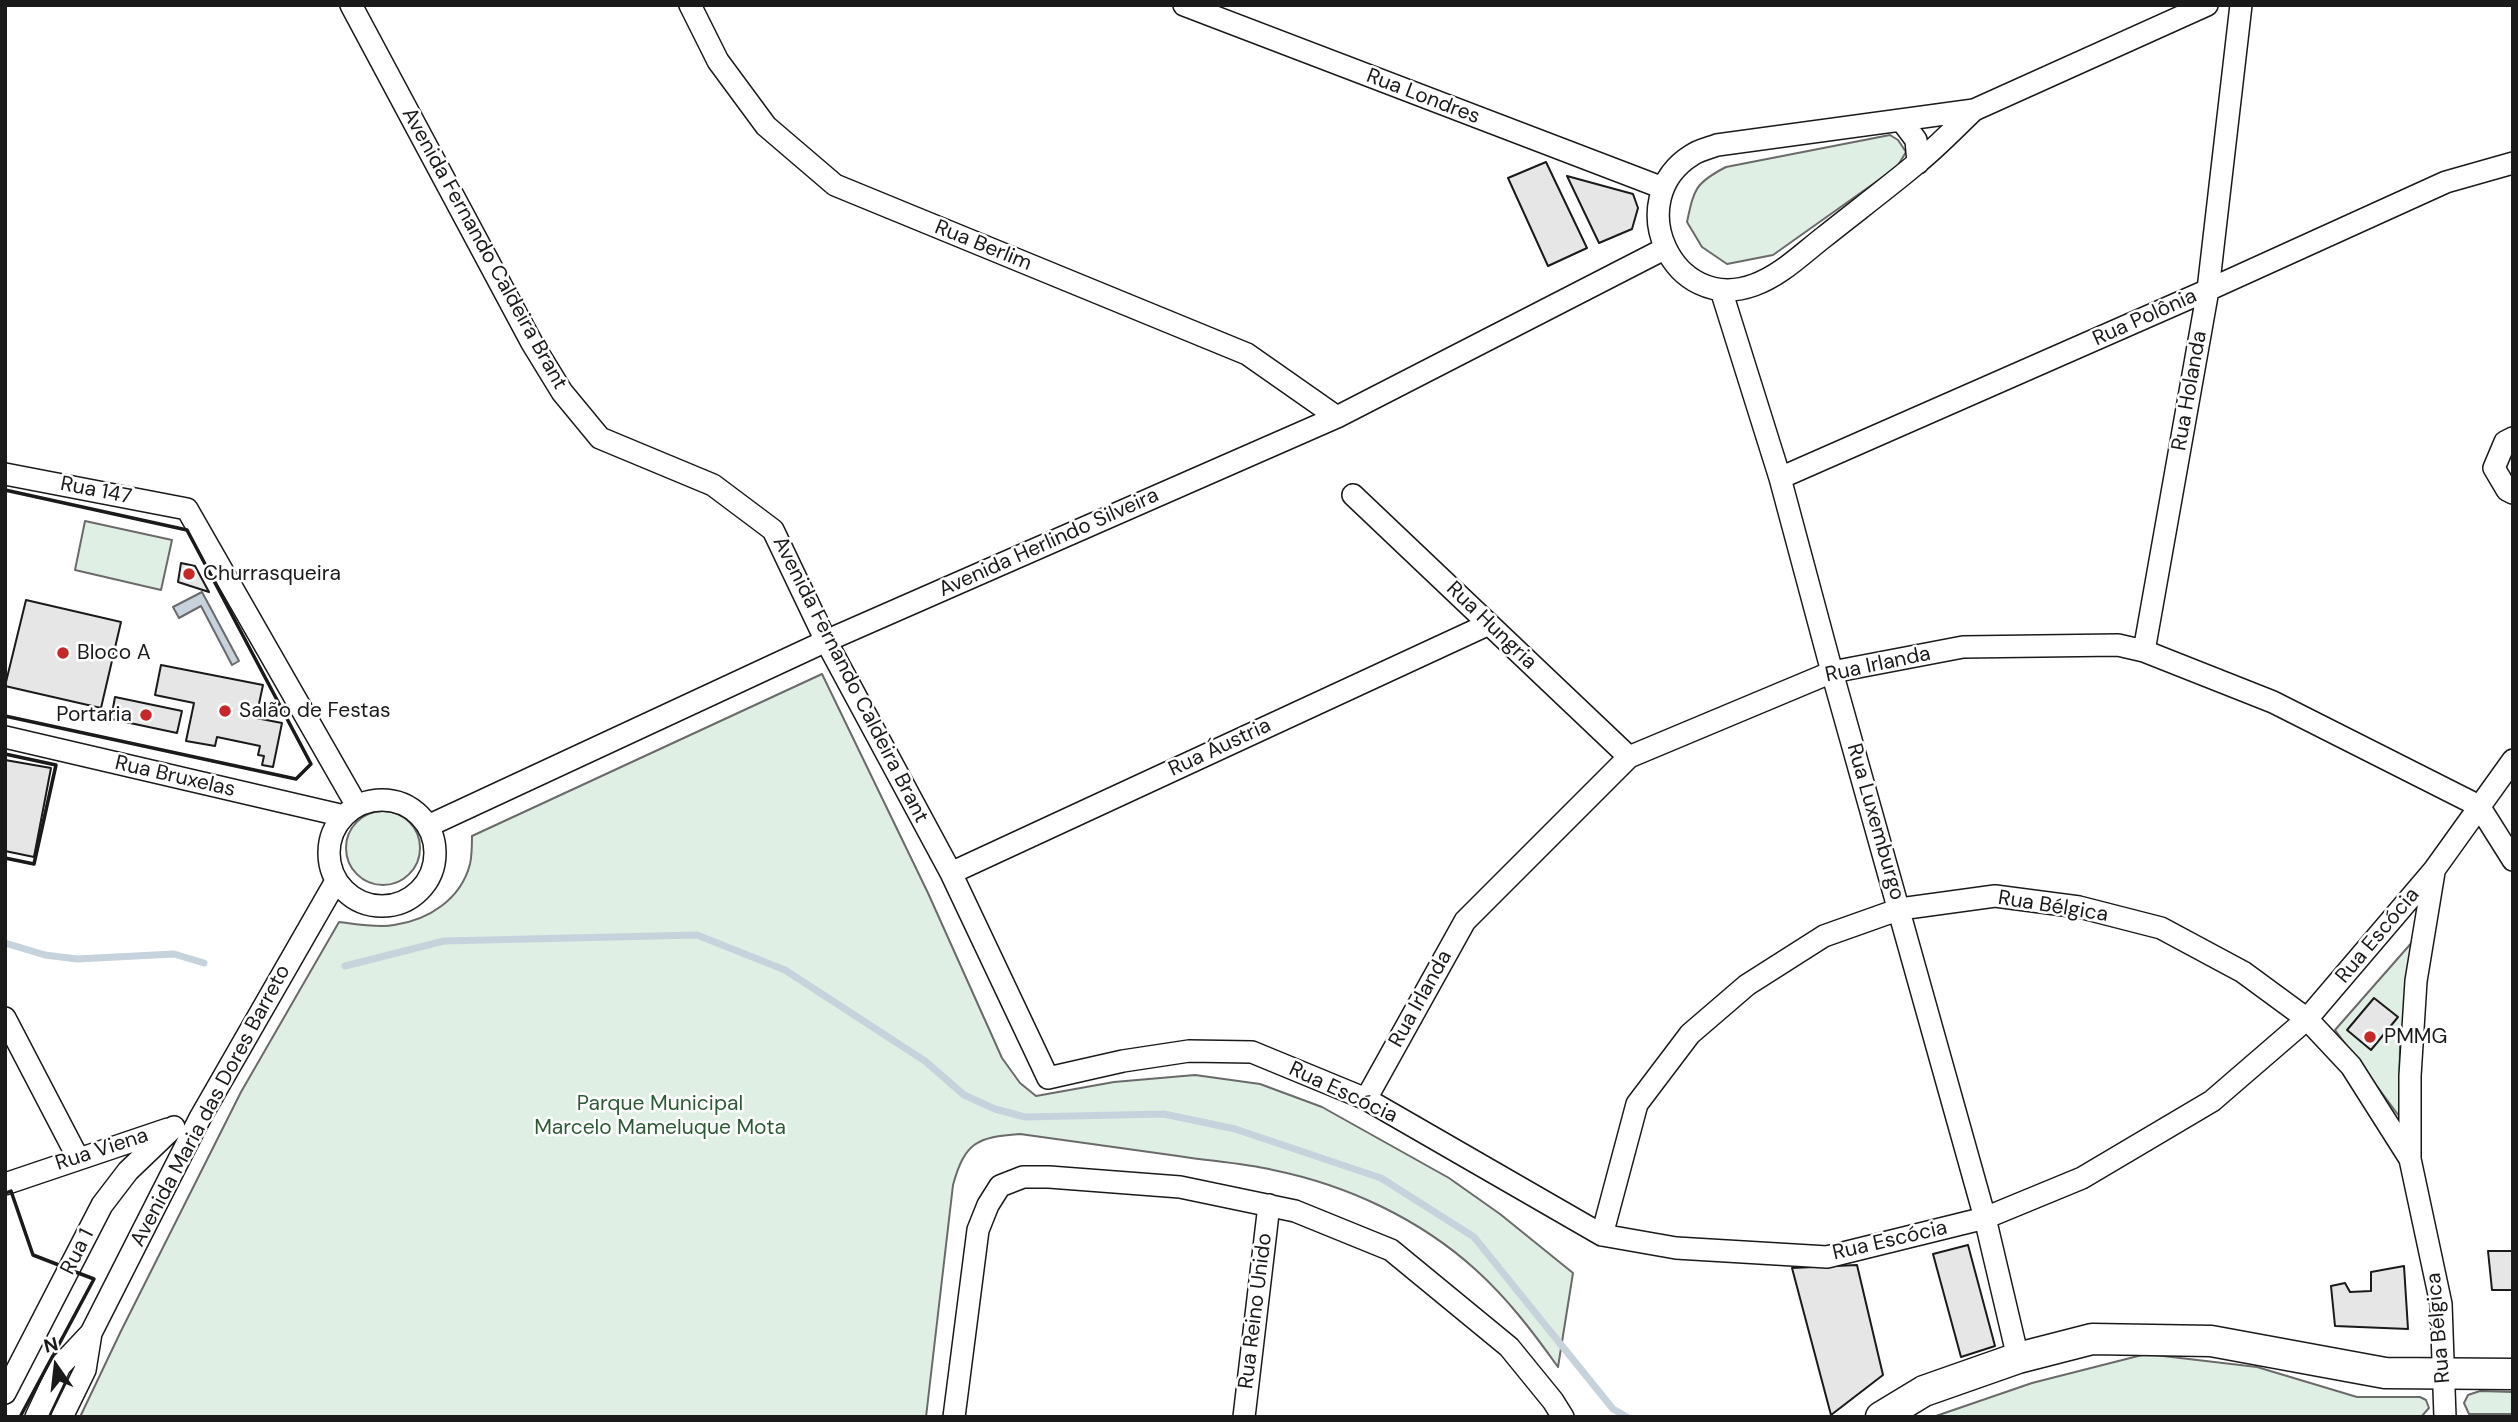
<!DOCTYPE html>
<meta charset="utf-8">
<style>
body{margin:0}
#map{position:relative;width:2518px;height:1422px;overflow:hidden;background:#fff;font-family:"DM Sans",sans-serif}
canvas{display:block}
.frame{position:absolute;inset:0;border:7px solid #1a1a1a;pointer-events:none}
.north{position:absolute;left:21px;top:1331px;width:70px;height:70px;-webkit-text-stroke:5px #fff;paint-order:stroke;rotate:346deg;font-size:19px;font-weight:700;line-height:28px;text-align:center;color:#1a1a1a}
.north::after{content:'';display:block;margin:auto;width:24px;height:32px;background:#1a1a1a;clip-path:polygon(50% 0,100% 100%,50% 72%,0 100%)}
</style>
<div id="map">
<canvas width="2518" height="1422"></canvas>
<div class="frame"></div>
<div class="north">N</div>
</div>
<script>
const context = document.querySelector('canvas').getContext('2d');
context.lineJoin = 'round';
function paint(path, color) { context.fillStyle = color; context.fill(path, 'evenodd'); }
function strokePath(path, color, width, dash) { context.strokeStyle = color; context.lineWidth = width; context.lineCap = dash ? 'butt' : 'round'; context.setLineDash(dash || []); context.stroke(path); }
function drawText(font, color, halo, rows, align = 'center') {
  context.font = font + ' "DM Sans",sans-serif'; context.lineWidth = 5; context.setLineDash([]); context.textBaseline = 'middle'; context.strokeStyle = halo; context.fillStyle = color; for (const [text, x, y, turn = 0] of rows) {
    context.save(); context.translate(x, y); context.rotate((+turn || 0) * Math.PI / 180); context.textAlign = isNaN(turn) ? turn : align; if (halo) context.strokeText(text, 0, 0); context.fillText(text, 0, 0); context.restore();
  }
}
const green = new Path2D(`
 M 1890,135 L 1898,140 L 1906,152 L 1897,167 L 1773,255 L 1727,264 L 1702,247 L 1687,222 C 1694,189 1695,183 1726,167 Z
 M 85,521 L 172,540 L 161,590 L 75,570 Z
 M 822,674 L 928,893 L 1002,1058 L 1020,1083 L 1036,1096 L 1114,1082 L 1195,1075 L 1260,1084 L 1322,1107 L 1449,1178 L 1500,1214 L 1573,1273 L 1558,1367 C 1533,1332 1508,1299 1476,1270 C 1420,1219 1347,1185 1273,1170 C 1242,1163 1209,1161 1178,1156 C 1125,1149 1073,1141 1020,1134 C 977,1137 965,1142 953,1185 L 926,1417 L 80,1417 L 121,1331 L 241,1092 L 339,922 C 356,924 377,928 394,925 C 429,920 461,899 470,864 C 472,855 472,845 472,836 Z
 M346 848a37 37 0 1 1 74 0a37 37 0 1 1-74 0Z
 M 2414,940 L 2400,1045 L 2399,1116 L 2335,1030 Z
 M 2146,1354 L 2257,1367 L 2357,1397 L 2420,1397 L 2426,1400 L 2429,1408 L 2421,1417 L 1933,1417 L 2032,1383 Z
 M 2480,1391 L 2513,1392 L 2513,1414 L 2469,1414 L 2464,1403 L 2468,1395 Z`);
const water = new Path2D(`
 M 202,592 L 239,661 L 232,665 L 201,606 L 179,618 L 173,607 Z`);
const stream = new Path2D(`
 M 5,943 L 45,955 L 77,959 L 174,954 L 204,963
 M 345,966 L 444,941 L 697,935 L 785,970 L 925,1061 L 964,1095 L 995,1109 L 1025,1117 L 1164,1114 L 1235,1129 L 1381,1178 L 1474,1237 L 1613,1409 L 1627,1417`);
const building = new Path2D(`
 M 1546,162 L 1587,248 L 1548,266 L 1508,178 Z
 M 1567,176 L 1633,194 L 1638,208 L 1632,229 L 1599,243 Z
 M 181,563 L 195,566 L 209,592 L 178,582 Z
 M 26,600 L 121,622 L 101,708 L 5,686 Z
 M 161,665 L 263,685 L 256,718 L 282,723 L 273,767 L 262,765 L 264,756 L 258,755 L 260,746 L 217,737 L 215,746 L 186,741 L 194,703 L 155,695 Z
 M 115,697 L 182,711 L 177,733 L 111,719 Z
 M 5,760 L 51,768 L 34,857 L 5,851 Z
 M 2374,998 L 2398,1017 L 2371,1050 L 2347,1030 Z
 M 1968,1245 L 1995,1346 L 1961,1357 L 1933,1254 Z
 M 2488,1251 L 2513,1251 L 2513,1290 L 2492,1290 Z
 M 1857,1265 L 1883,1375 L 1831,1415 L 1792,1268 Z
 M 2404,1266 L 2408,1329 L 2335,1326 L 2331,1286 L 2345,1283 L 2350,1292 L 2371,1291 L 2371,1272 Z`);
const street = new Path2D(`
 M 351,5 L 532,343 L 562,392 L 600,438 L 713,485 L 773,530 L 826,641 L 951,873 L 1048,1078 L 1123,1061 L 1189,1051 L 1252,1052 L 1366,1099 L 1602,1235 L 1676,1248 L 1827,1257 L 1985,1218 L 2082,1178 L 2212,1101 L 2307,1019 L 2434,870 L 2513,760
 M 690,5 L 718,61 L 766,126 L 835,185 L 1247,354 L 1337,417
 M 1184,5 L 1663,188
 M 1974,110 C 1955,128 1936,148 1916,164 C 1886,189 1854,213 1824,237 C 1802,254 1780,276 1754,285 C 1672,315 1621,199 1692,155 C 1699,150 1709,148 1717,145 Z
 M 1974,110 L 2207,5
 M 1901,120 L 1916,140 L 1918,163
 M 1721,290 L 1780,478 L 1832,672 L 1985,1218 L 2018,1358
 M 2513,438 L 2505,442 L 2494,468 L 2507,490 L 2513,493
 M 5,474 L 187,509 L 357,806
 M 1780,478 L 2208,290 L 2446,182 L 2513,163
 M 1353,495 L 1629,757
 M 2144,651 L 2208,290 L 2241,5
 M 5,737 L 344,816
 M329 853a53 53 0 1 1 106 0a53 53 0 1 1-106 0Z
 M 428,826 L 826,641 L 1337,417 L 1664,249
 M 2434,872 L 2416,981 L 2410,1076 L 2410,1159 L 2441,1304 L 2445,1417
 M 951,873 L 1489,624
 M 5,1018 L 78,1158
 M 1366,1099 L 1465,921 L 1629,757 L 1832,672 L 1963,647 L 2118,645 L 2144,651 L 2273,702 L 2479,806 L 2513,860
 M 5,1184 L 168,1129
 M 1602,1235 L 1637,1104 L 1690,1034 L 1747,985 L 1824,936 L 1900,909 L 1995,896 L 2079,907 L 2161,928 L 2243,972 L 2307,1019 L 2351,1066 L 2410,1159
 M 5,1393 L 102,1205 L 128,1171 L 174,1127
 M 36,1417 L 60,1366 L 91,1333 L 200,1118 L 336,881
 M 62,1417 L 85,1370 L 91,1333
 M 954,1417 L 978,1230 L 988,1205 L 1000,1186 L 1023,1177 L 1049,1177 L 1180,1187 L 1295,1211 L 1391,1250 L 1509,1347 L 1553,1401 L 1563,1417
 M 1244,1417 L 1269,1205`);
const secondary = new Path2D(`
 M 1881,1417 L 1924,1391 L 2018,1358 L 2092,1339 L 2211,1341 L 2385,1373 L 2513,1374`);
const wall = new Path2D(`
 M 5,490 L 187,530 L 311,764 L 296,779 L 5,716
 M 5,754 L 56,765 L 34,864 L 5,858
 M 6,1193 L 11,1191 L 33,1255 L 64,1267
 M 20,1417 L 94,1279 L 73,1271`);
const markers = [
 [189,574,7,"#c62828"],
 [63,653,7,"#c62828"],
 [225,711,7,"#c62828"],
 [146,715,7,"#c62828"],
 [2370,1037,7,"#c62828"]
];
const streetNames = [
 ["Rua Londres",1423,97,21],
 ["Rua Berlim",983,246,22],
 ["Avenida Fernando Caldeira Brant",484,249,61],
 ["Rua Polônia",2145,318,-24],
 ["Rua Holanda",2190,391,-80],
 ["Rua 147",96,491,11],
 ["Avenida Herlindo Silveira",1049,543,-24],
 ["Rua Hungria",1491,626,44],
 ["Rua Irlanda",1878,665,-12],
 ["Avenida Fernando Caldeira Brant",850,680,63],
 ["Rua Áustria",1220,748,-25],
 ["Rua Bruxelas",175,777,13],
 ["Rua Luxemburgo",1875,822,74],
 ["Rua Bélgica",2053,907,9],
 ["Rua Escócia",2378,936,-50],
 ["Rua Irlanda",1421,999,-61],
 ["Rua Escócia",1343,1093,25],
 ["Avenida Maria das Dores Barreto",211,1106,-62],
 ["Rua Viena",102,1150,-18],
 ["Rua Escócia",1890,1241,-13],
 ["Rua 1",78,1252,-63],
 ["Rua Reino Unido",1256,1311,-83],
 ["Rua Bélgica",2439,1328,-95]
];
const poiNames = [
 ["Churrasqueira",203,574],
 ["Bloco A",77,653],
 ["Salão de Festas",239,711],
 ["Portaria",132,715,"right"],
 ["PMMG",2384,1037]
];
const parkNames = [
 ["Parque Municipal",660,1104],
 ["Marcelo Mameluque Mota",660,1128]
];
paint(green, '#e0efe3');
strokePath(green, '#6a6a6a', 2);
paint(water, '#c6d2dc');
strokePath(water, '#6a6a6a', 2);
strokePath(stream, '#c6d2dc', 7);
paint(building, '#e6e6e6');
strokePath(building, '#1a1a1a', 2);
strokePath(street, '#1a1a1a', 24);
strokePath(secondary, '#1a1a1a', 33);
strokePath(street, '#fff', 21);
strokePath(secondary, '#fff', 30);
strokePath(wall, '#1a1a1a', 3.5);
for (const [x, y, r, color] of markers) { const dot = new Path2D(); dot.arc(x, y, r, 0, 2 * Math.PI); context.fillStyle = color; context.fill(dot); strokePath(dot, '#fff', 2.5); }
drawText('21px', '#1a1a1a', '#fff', streetNames);
drawText('21px', '#1a1a1a', '#fff', poiNames, 'left');
drawText('21px', '#2b5a34', '#fff', parkNames);
</script>
